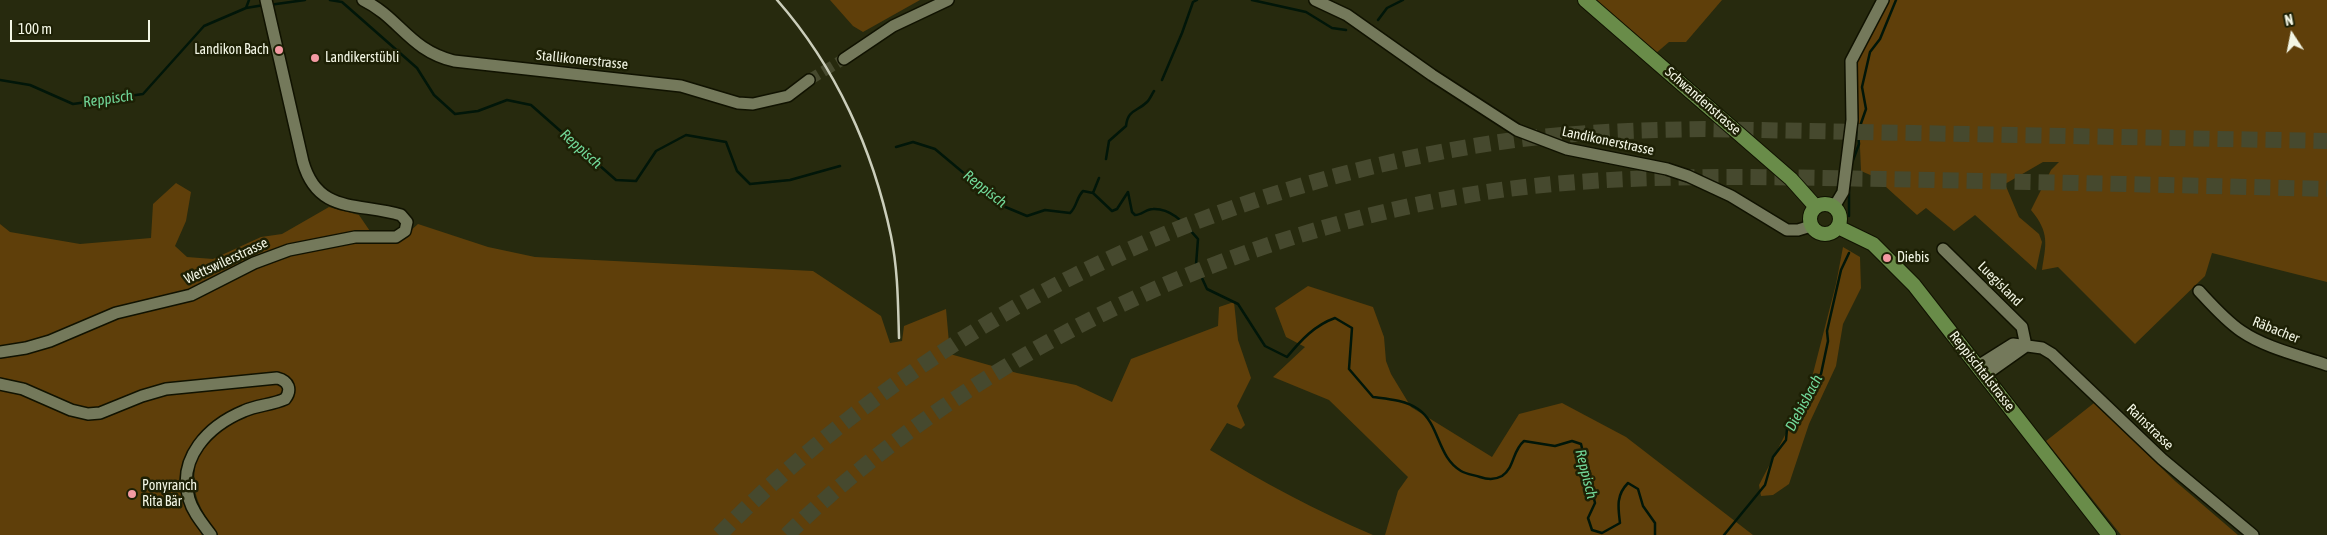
<!DOCTYPE html>
<meta charset="utf-8">
<style>
body{margin:0}
#map{position:relative;width:2327px;height:535px;overflow:hidden;background:#272a0e;font-family:"Asap Condensed",sans-serif}
canvas{display:block}
.north{position:absolute;left:2267px;top:10px;width:50px;height:50px;-webkit-text-stroke:4px #1d2005;paint-order:stroke;rotate:349deg;font-size:14px;font-weight:700;line-height:20px;text-align:center;color:#f3f6e5}
.north::after{content:'';display:block;margin:auto;width:18px;height:22px;background:#f3f6e5;clip-path:polygon(50% 0,100% 100%,50% 72%,0 100%)}
.scale{position:absolute;left:10px;top:20px;width:140px;height:22px;box-sizing:border-box;border:2px solid #f3f6e5;border-top:0;padding-left:6px;font-size:15px;line-height:18px;white-space:nowrap;color:#f3f6e5;-webkit-text-stroke:4px #1d2005;paint-order:stroke}
</style>
<div id="map">
<canvas width="2327" height="535"></canvas>
<div class="north">N</div>
<div class="scale">100 m</div>
</div>
<script>
const context = document.querySelector('canvas').getContext('2d');
context.lineJoin = 'round';
function paint(path, color) { context.fillStyle = color; context.fill(path, 'evenodd'); }
function strokePath(path, color, width, dash) { context.strokeStyle = color; context.lineWidth = width; context.lineCap = dash ? 'butt' : 'round'; context.setLineDash(dash || []); context.stroke(path); }
function drawText(font, color, halo, rows, align = 'center') {
  context.font = font + ' "Asap Condensed",sans-serif'; context.lineWidth = 5; context.setLineDash([]); context.textBaseline = 'middle'; context.strokeStyle = halo; context.fillStyle = color; for (const [text, x, y, turn = 0] of rows) {
    context.save(); context.translate(x, y); context.rotate((+turn || 0) * Math.PI / 180); context.textAlign = isNaN(turn) ? turn : align; if (halo) context.strokeText(text, 0, 0); context.fillText(text, 0, 0); context.restore();
  }
}
const green = new Path2D(`
 M 830,0 L 920,0 L 863,32 L 853,26 Z
 M 1593,0 L 1722,0 L 1686,42 L 1669,42 L 1655,54 Z
 M 1888,0 L 2327,0 L 2327,282 L 2212,253 L 2205,276 L 2135,344 L 2058,267 L 2042,270 C 2046,244 2050,233 2031,210 L 2051,170 L 2059,162 L 2043,162 L 2005,184 L 2019,217 L 2039,234 L 2042,242 L 2036,270 L 1975,215 L 1954,231 L 1926,208 L 1917,215 L 1875,177 L 1861,171 L 1856,55 Z
 M 176,183 L 191,192 L 186,221 L 175,246 L 187,257 L 213,259 L 261,237 L 282,234 L 329,207 L 359,215 L 374,237 L 408,233 L 418,224 L 488,247 L 535,257 L 813,271 L 881,316 L 890,343 L 902,341 L 904,326 L 946,309 L 950,354 L 1017,373 L 1076,385 L 1112,402 L 1131,359 L 1218,326 L 1219,307 L 1234,302 L 1238,340 L 1251,378 L 1237,406 L 1245,425 L 1241,429 L 1227,423 L 1210,450 C 1263,482 1316,511 1373,535 L 218,535 C 203,512 191,498 195,469 L 181,468 C 175,495 190,512 202,535 L 0,535 L 0,224 L 10,232 L 80,244 L 151,238 L 153,204 Z
 M 1843,247 L 1860,257 L 1861,288 L 1843,324 L 1836,366 L 1809,424 L 1789,484 L 1773,495 L 1761,496 L 1759,485 L 1809,389 L 1836,284 Z
 M 1308,286 L 1373,307 L 1384,337 L 1386,361 L 1391,374 L 1411,407 L 1492,457 L 1519,414 L 1562,403 L 1626,437 L 1753,535 L 1385,535 L 1398,491 L 1408,477 L 1329,400 L 1273,377 L 1305,347 L 1286,337 L 1275,308 Z
 M 2094,403 L 2175,481 L 2238,535 L 2121,535 L 2046,441 Z`);
const stream = new Path2D(`
 M 330,0 L 342,2 L 417,68 L 434,95 L 455,114 L 478,111 L 507,100 L 531,105 L 616,180 L 636,181 L 656,151 L 686,135 L 726,142 L 737,171 L 750,184 L 790,180 L 840,166
 M 1252,0 L 1306,12 L 1332,28 L 1346,30
 M 269,5 L 305,0
 M 246,8 L 249,0
 M 1378,20 L 1387,8 L 1403,0
 M 0,80 L 30,85 L 73,104 L 143,94 L 204,26 L 246,8 L 264,5
 M 1162,80 L 1182,33 L 1193,2 L 1197,0
 M 896,147 L 913,142 L 935,149 L 1003,206 L 1027,216 L 1045,210 L 1070,213 C 1077,207 1076,198 1083,191 L 1093,193 L 1112,211 L 1117,209 L 1128,192 L 1132,212 L 1135,215 C 1142,215 1146,209 1153,209 C 1173,208 1186,226 1198,239 L 1196,265 L 1207,289 L 1238,304 L 1265,346 L 1287,357 C 1301,340 1315,325 1335,318 L 1352,328 L 1349,369 L 1373,397 C 1388,399 1405,400 1418,409 C 1440,424 1437,457 1461,471 C 1466,474 1474,475 1480,477 C 1486,479 1495,480 1502,476 C 1515,467 1512,451 1524,441 L 1555,446 L 1572,441 L 1581,444 L 1595,503 L 1588,518 L 1592,530 L 1602,533 L 1620,523 C 1618,507 1616,495 1628,483 L 1638,489 L 1643,506 L 1655,523 L 1655,535
 M 1106,159 L 1109,141 L 1126,126 C 1128,109 1137,112 1147,102 C 1150,99 1152,94 1154,91
 M 1852,163 L 1859,144 L 1858,132 L 1866,109 L 1862,87 L 1870,52 L 1880,39 L 1896,0
 M 1093,193 L 1099,178
 M 1849,216 L 1849,183
 M 1724,535 L 1765,485 L 1773,457 L 1786,440 L 1787,429 L 1798,418 L 1800,407 L 1809,393 L 1809,387 L 1821,374 L 1828,341 L 1827,331 L 1841,270 L 1849,253`);
const minorTunnel = new Path2D(`
 M 809,80 L 844,59`);
const highwayTunnel = new Path2D(`
 M 719,535 C 931,319 1208,183 1507,141 C 1573,132 1639,130 1705,129 L 2327,141
 M 787,535 C 977,349 1244,224 1508,189 C 1633,173 1758,177 1884,179 C 2032,182 2179,185 2327,189`);
const minor = new Path2D(`
 M 363,0 C 400,18 409,50 454,61 L 681,86 L 738,103 L 753,104 L 788,96 L 809,80
 M 1315,0 L 1347,15 L 1432,75 L 1517,130 L 1567,149 L 1667,169 L 1688,176 L 1731,196 L 1787,230 L 1798,230 L 1811,226
 M 844,59 L 893,26 L 948,0
 M 1834,207 L 1843,192 L 1852,120 L 1851,61 L 1883,0
 M 1943,249 L 2022,327 L 2026,346
 M 2199,291 C 2212,305 2225,320 2241,331 C 2266,348 2298,355 2327,365
 M 0,352 L 26,348 L 50,341 L 116,313 L 191,295 L 254,263 L 289,250 L 355,237 L 396,237 L 405,231 L 407,222 L 401,215 C 359,202 318,215 303,162 L 266,0
 M 1978,366 L 2013,344 L 2042,348 L 2052,354 L 2162,459 L 2253,535
 M 1985,375 L 2026,346
 M 0,384 L 23,389 L 71,410 L 88,414 L 100,413 L 142,396 L 166,389 L 277,378 C 289,381 292,390 285,399 C 272,405 257,405 244,411 C 208,426 177,458 189,499 C 193,513 203,524 211,535`);
const major = new Path2D(`
 M 1585,0 L 1791,179 L 1816,207
 M1810 219a15 15 0 1 1 30 0a15 15 0 1 1-30 0Z
 M 1838,227 L 1873,244 L 1914,285 L 2109,535`);
const rail = new Path2D(`
 M 777,0 C 836,67 873,150 891,236 C 898,270 898,304 899,338`);
const markers = [
 [279,50,5,"#f49aa3"],
 [315,58,5,"#f49aa3"],
 [1887,258,5,"#f49aa3"],
 [132,494,5,"#f49aa3"]
];
const poiNames = [
 ["Landikon Bach",269,50,"right"],
 ["Landikerstübli",325,58],
 ["Diebis",1897,258],
 ["Ponyranch",142,486],
 ["Rita Bär",142,502]
];
const streetNames = [
 ["Stallikonerstrasse",582,60,6],
 ["Schwandenstrasse",1703,101,41],
 ["Landikonerstrasse",1608,141,12],
 ["Wettswilerstrasse",226,261,-25],
 ["Luegisland",2000,284,45],
 ["Räbacher",2276,330,22],
 ["Reppischtalstrasse",1982,371,52],
 ["Rainstrasse",2150,427,44]
];
const waterNames = [
 ["Reppisch",108,99,-8],
 ["Reppisch",581,149,42],
 ["Reppisch",985,189,38],
 ["Diebisbach",1804,403,-62],
 ["Reppisch",1586,474,76]
];
paint(green, '#5f3f0a');
strokePath(stream, '#011609', 2.5);
strokePath(minorTunnel, '#46492e', 11, [11, 5.5]);
strokePath(highwayTunnel, '#46492e', 16, [16, 8]);
strokePath(minor, '#101200', 14);
strokePath(major, '#101200', 16);
strokePath(minor, '#74795b', 11);
strokePath(major, '#698c49', 14);
strokePath(rail, '#cbcebb', 2.5);
for (const [x, y, r, color] of markers) { const dot = new Path2D(); dot.arc(x, y, r, 0, 2 * Math.PI); context.fillStyle = color; context.fill(dot); strokePath(dot, '#1d2005', 2); }
drawText('14px', '#f3f6e5', '#1d2005', poiNames, 'left');
drawText('14px', '#f3f6e5', '#1d2005', streetNames);
drawText('italic 15px', '#72d99a', '#1d2005', waterNames);
</script>
